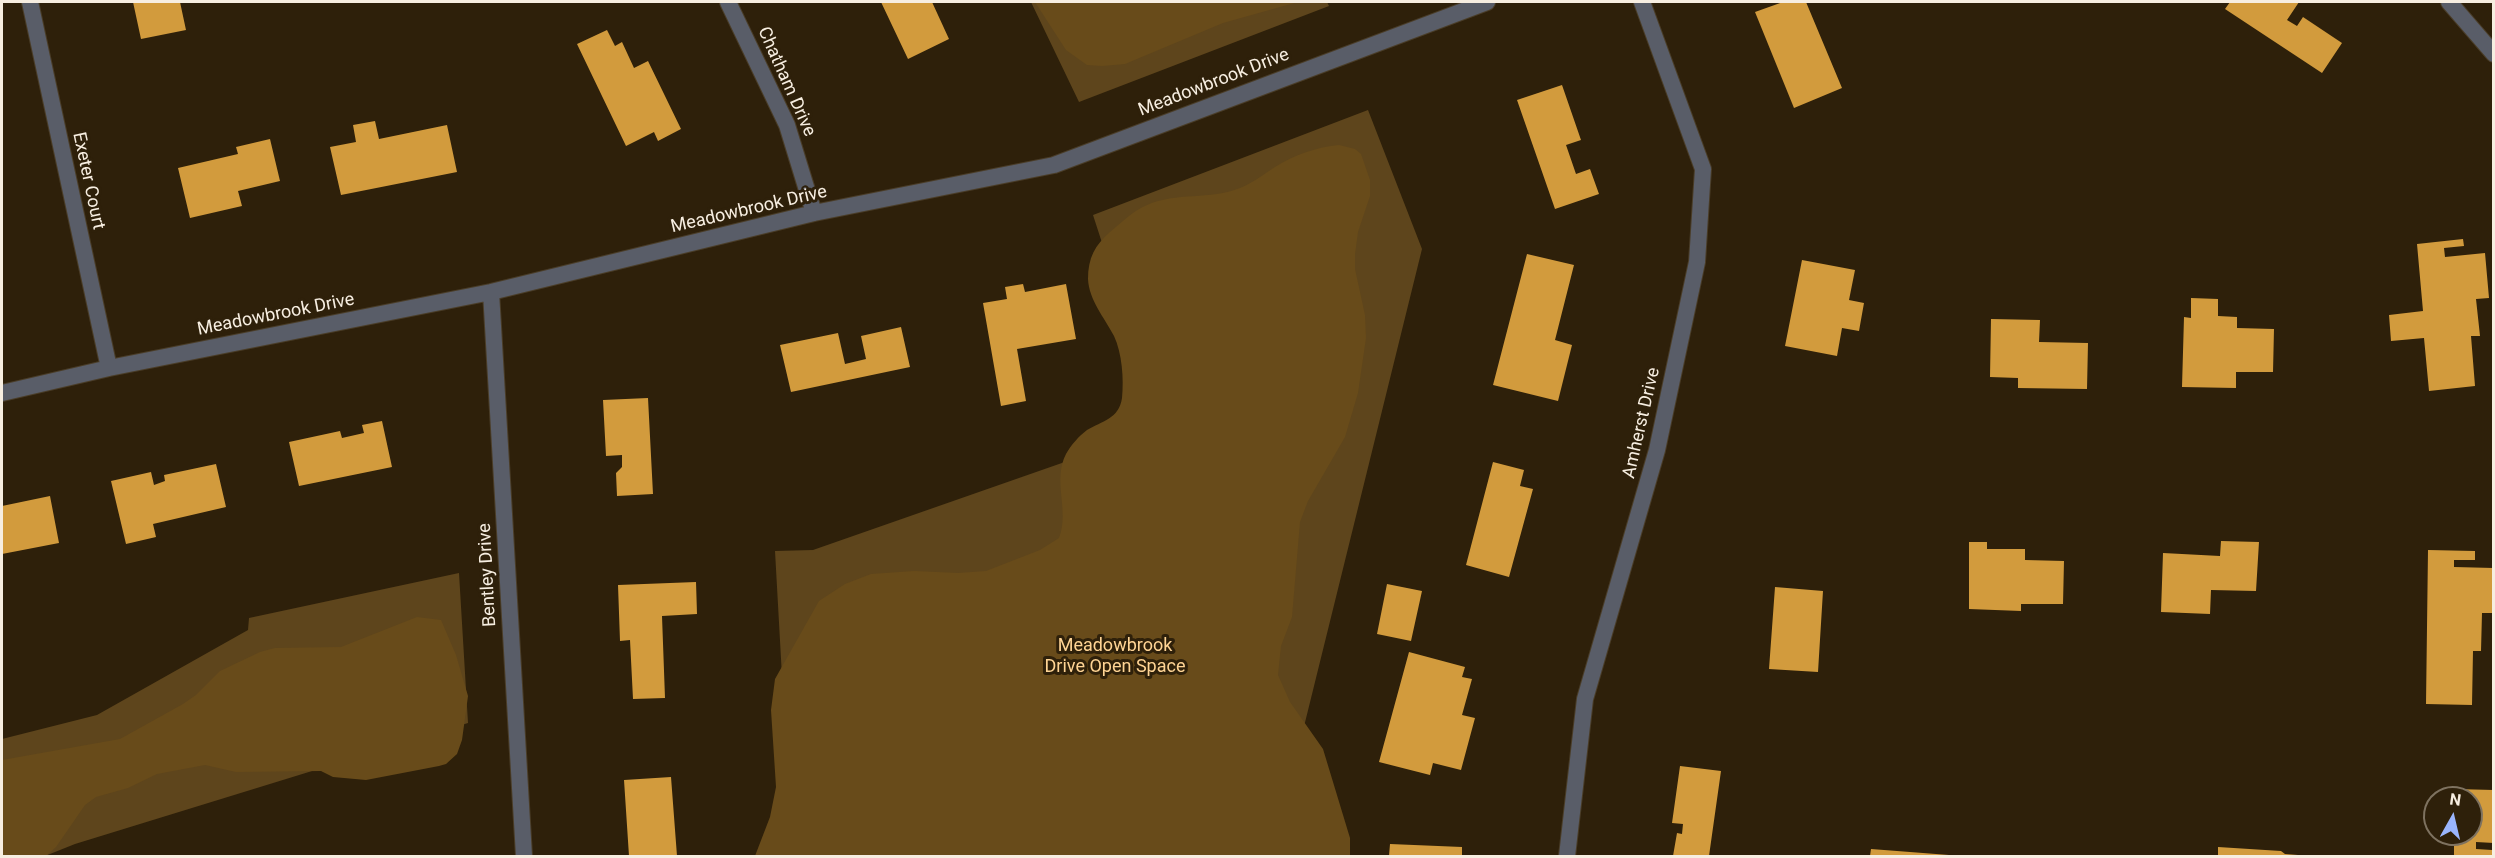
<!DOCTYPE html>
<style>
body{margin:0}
#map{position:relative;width:2495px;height:858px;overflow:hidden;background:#2e200a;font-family:Roboto,sans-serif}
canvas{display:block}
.frame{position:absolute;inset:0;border:3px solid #f7eee1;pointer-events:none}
.north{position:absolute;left:2423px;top:786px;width:60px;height:60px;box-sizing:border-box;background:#2e200a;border:2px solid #7e7260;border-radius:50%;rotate:8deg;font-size:16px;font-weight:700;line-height:24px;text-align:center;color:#f7eee1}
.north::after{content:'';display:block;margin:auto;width:21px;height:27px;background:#9ab5fd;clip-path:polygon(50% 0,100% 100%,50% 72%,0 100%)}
</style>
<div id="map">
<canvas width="2495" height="858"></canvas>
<div class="frame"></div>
<div class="north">N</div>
</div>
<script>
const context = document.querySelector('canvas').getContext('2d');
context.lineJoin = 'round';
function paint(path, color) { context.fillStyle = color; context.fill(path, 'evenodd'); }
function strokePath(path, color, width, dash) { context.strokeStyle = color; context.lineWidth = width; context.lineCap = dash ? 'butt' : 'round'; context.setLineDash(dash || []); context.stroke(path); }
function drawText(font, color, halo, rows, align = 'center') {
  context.font = font + ' Roboto,sans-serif'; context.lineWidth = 6; context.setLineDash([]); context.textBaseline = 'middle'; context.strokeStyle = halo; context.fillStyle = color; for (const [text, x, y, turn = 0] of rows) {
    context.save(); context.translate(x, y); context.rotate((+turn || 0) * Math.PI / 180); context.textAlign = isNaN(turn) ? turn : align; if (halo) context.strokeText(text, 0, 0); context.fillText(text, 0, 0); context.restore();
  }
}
const green = new Path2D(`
 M 1031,2 L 1327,2 L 1329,6 L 1079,102 Z
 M 1368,110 L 1422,249 L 1293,771 L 792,856 L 775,551 L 813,550 L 1162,428 L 1093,215 Z
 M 459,573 L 468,723 L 75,844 L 45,856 L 2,856 L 2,739 L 97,715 L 248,630 L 249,618 Z`);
const forest = new Path2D(`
 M 1035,2 L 1298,2 L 1223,23 L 1125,64 L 1102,66 L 1087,65 L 1066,50 Z
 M 1339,145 L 1355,149 L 1361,154 L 1370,180 L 1370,196 L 1358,232 L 1355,254 L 1355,269 L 1365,315 L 1366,338 L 1358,393 L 1345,437 L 1308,501 L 1300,522 L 1292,617 L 1281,646 L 1278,675 L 1290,702 L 1323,749 L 1350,838 L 1350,856 L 755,856 L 770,817 L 776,787 L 771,710 L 775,679 L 819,601 L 845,584 L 871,574 L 914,571 L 958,573 L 986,571 L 1040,550 L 1059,538 C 1070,511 1052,481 1066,454 C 1071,445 1079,436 1087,430 C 1102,421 1119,419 1122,398 C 1124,379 1122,353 1114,336 C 1104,317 1089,300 1088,279 C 1088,258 1095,245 1110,232 C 1122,222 1133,211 1147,205 C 1176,192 1210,200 1240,188 C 1253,183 1264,174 1275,167 C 1294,155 1317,147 1339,145 Z
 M 417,617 L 441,620 L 456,655 L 468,696 L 462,740 L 457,754 L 446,764 L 439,766 L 366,780 L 333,777 L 321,771 L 236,772 L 205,765 L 157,774 L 128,788 L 96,797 L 85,805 L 56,847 L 46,856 L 2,856 L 2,760 L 120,739 L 183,704 L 196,695 L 220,671 L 260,652 L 275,648 L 341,647 Z`);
const building = new Path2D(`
 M 133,2 L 180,2 L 186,30 L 141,39 Z
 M 881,2 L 932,2 L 949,39 L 908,59 Z
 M 1783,2 L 1806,2 L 1842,88 L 1794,108 L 1755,12 Z
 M 2230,2 L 2299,2 L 2287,20 L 2297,26 L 2303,17 L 2342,43 L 2322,73 L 2225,9 Z
 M 607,30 L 615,46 L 622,42 L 634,68 L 648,61 L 681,129 L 658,141 L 654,132 L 626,146 L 577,44 Z
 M 1562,85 L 1581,140 L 1566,145 L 1576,174 L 1590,169 L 1599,194 L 1555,209 L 1517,100 Z
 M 375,121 L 379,139 L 447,125 L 457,172 L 341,195 L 330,147 L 356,142 L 353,125 Z
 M 270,139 L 280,181 L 238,191 L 242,206 L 190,218 L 178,168 L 238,154 L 236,147 Z
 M 2463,239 L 2464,246 L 2444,248 L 2445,257 L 2485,253 L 2489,298 L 2476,299 L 2480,336 L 2471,336 L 2475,386 L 2429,391 L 2424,338 L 2391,341 L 2389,315 L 2423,311 L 2417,244 Z
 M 1527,254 L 1574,265 L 1555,340 L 1572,345 L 1558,401 L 1493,385 Z
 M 1802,260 L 1855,270 L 1849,300 L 1864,303 L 1859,331 L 1842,328 L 1837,356 L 1785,346 Z
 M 1023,284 L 1025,292 L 1066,284 L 1076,339 L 1017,349 L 1026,401 L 1001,406 L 983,303 L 1007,299 L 1005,287 Z
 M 2191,298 L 2218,299 L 2218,316 L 2237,317 L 2237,328 L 2274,329 L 2273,372 L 2236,372 L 2236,388 L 2182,387 L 2184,317 L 2191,318 Z
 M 1991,319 L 2040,320 L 2039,342 L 2088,343 L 2087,389 L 2018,388 L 2018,378 L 1990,377 Z
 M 901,327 L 910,367 L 791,392 L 780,345 L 838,333 L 845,364 L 866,359 L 861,336 Z
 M 648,398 L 653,494 L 617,496 L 616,473 L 622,467 L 622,455 L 606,456 L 603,400 Z
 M 382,421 L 392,467 L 299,486 L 289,442 L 340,431 L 342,438 L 364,433 L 362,425 Z
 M 1493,462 L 1524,470 L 1520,486 L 1533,489 L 1509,577 L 1466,565 Z
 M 216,464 L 226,507 L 153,524 L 156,537 L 126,544 L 111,481 L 151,472 L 154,485 L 165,481 L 164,475 Z
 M 50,496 L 59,543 L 2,554 L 2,506 Z
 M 2221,541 L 2259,542 L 2256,591 L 2211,590 L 2210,614 L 2161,612 L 2163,553 L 2220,556 Z
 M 1969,542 L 1987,542 L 1987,549 L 2025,549 L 2025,560 L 2064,561 L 2063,604 L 2021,604 L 2021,611 L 1969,609 Z
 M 2428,550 L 2475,551 L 2475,560 L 2454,560 L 2454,567 L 2494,568 L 2494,613 L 2482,613 L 2481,651 L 2473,651 L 2472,705 L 2426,704 Z
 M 696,582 L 697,614 L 662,616 L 665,698 L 633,699 L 630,640 L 620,641 L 618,585 Z
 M 1387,584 L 1422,591 L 1411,641 L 1377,634 Z
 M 1775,587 L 1823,591 L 1818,672 L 1769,669 Z
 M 1409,652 L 1465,667 L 1462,677 L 1472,679 L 1462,715 L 1475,718 L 1461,770 L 1433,763 L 1430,775 L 1379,762 Z
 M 1680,766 L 1721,771 L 1709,856 L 1673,856 L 1677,833 L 1682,834 L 1683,824 L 1672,823 Z
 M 671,777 L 677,856 L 629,856 L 624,780 Z
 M 2454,789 L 2494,790 L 2494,843 L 2476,842 L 2476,849 L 2492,850 L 2492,856 L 2454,856 L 2454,834 L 2471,834 L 2471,798 L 2454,798 Z
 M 1390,844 L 1462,847 L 1462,856 L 1389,856 Z
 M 2218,847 L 2281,851 L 2285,854 L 2298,855 L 2298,856 L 2218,856 Z
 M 1871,849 L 1949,855 L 1949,856 L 1870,856 Z`);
const minor = new Path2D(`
 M 30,2 L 109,368
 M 728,2 L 787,125 L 814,213
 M 2449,2 L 2494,54
 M 491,292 L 524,856
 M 2,393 L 109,368 L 491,292 L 814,213 L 1054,165 L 1487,2
 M 1567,856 L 1585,699 L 1657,450 L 1697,262 L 1703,169 L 1642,2`);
const streetNames = [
 ["Chatham Drive",786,82,66],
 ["Meadowbrook Drive",1214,83,-21],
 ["Exeter Court",88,181,78],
 ["Meadowbrook Drive",749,210,-13],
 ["Meadowbrook Drive",276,315,-11],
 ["Amherst Drive",1642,423,-77],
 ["Bentley Drive",488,575,-93]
];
const parkNames = [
 ["Meadowbrook",1115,646],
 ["Drive Open Space",1115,667]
];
paint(green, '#5e451c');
paint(forest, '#684b1a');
paint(building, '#d29b3d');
strokePath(minor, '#4a3d28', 18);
strokePath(minor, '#595d68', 16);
drawText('18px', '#f7eee1', '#2e200a', streetNames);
drawText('18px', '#ffd494', '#2e200a', parkNames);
</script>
